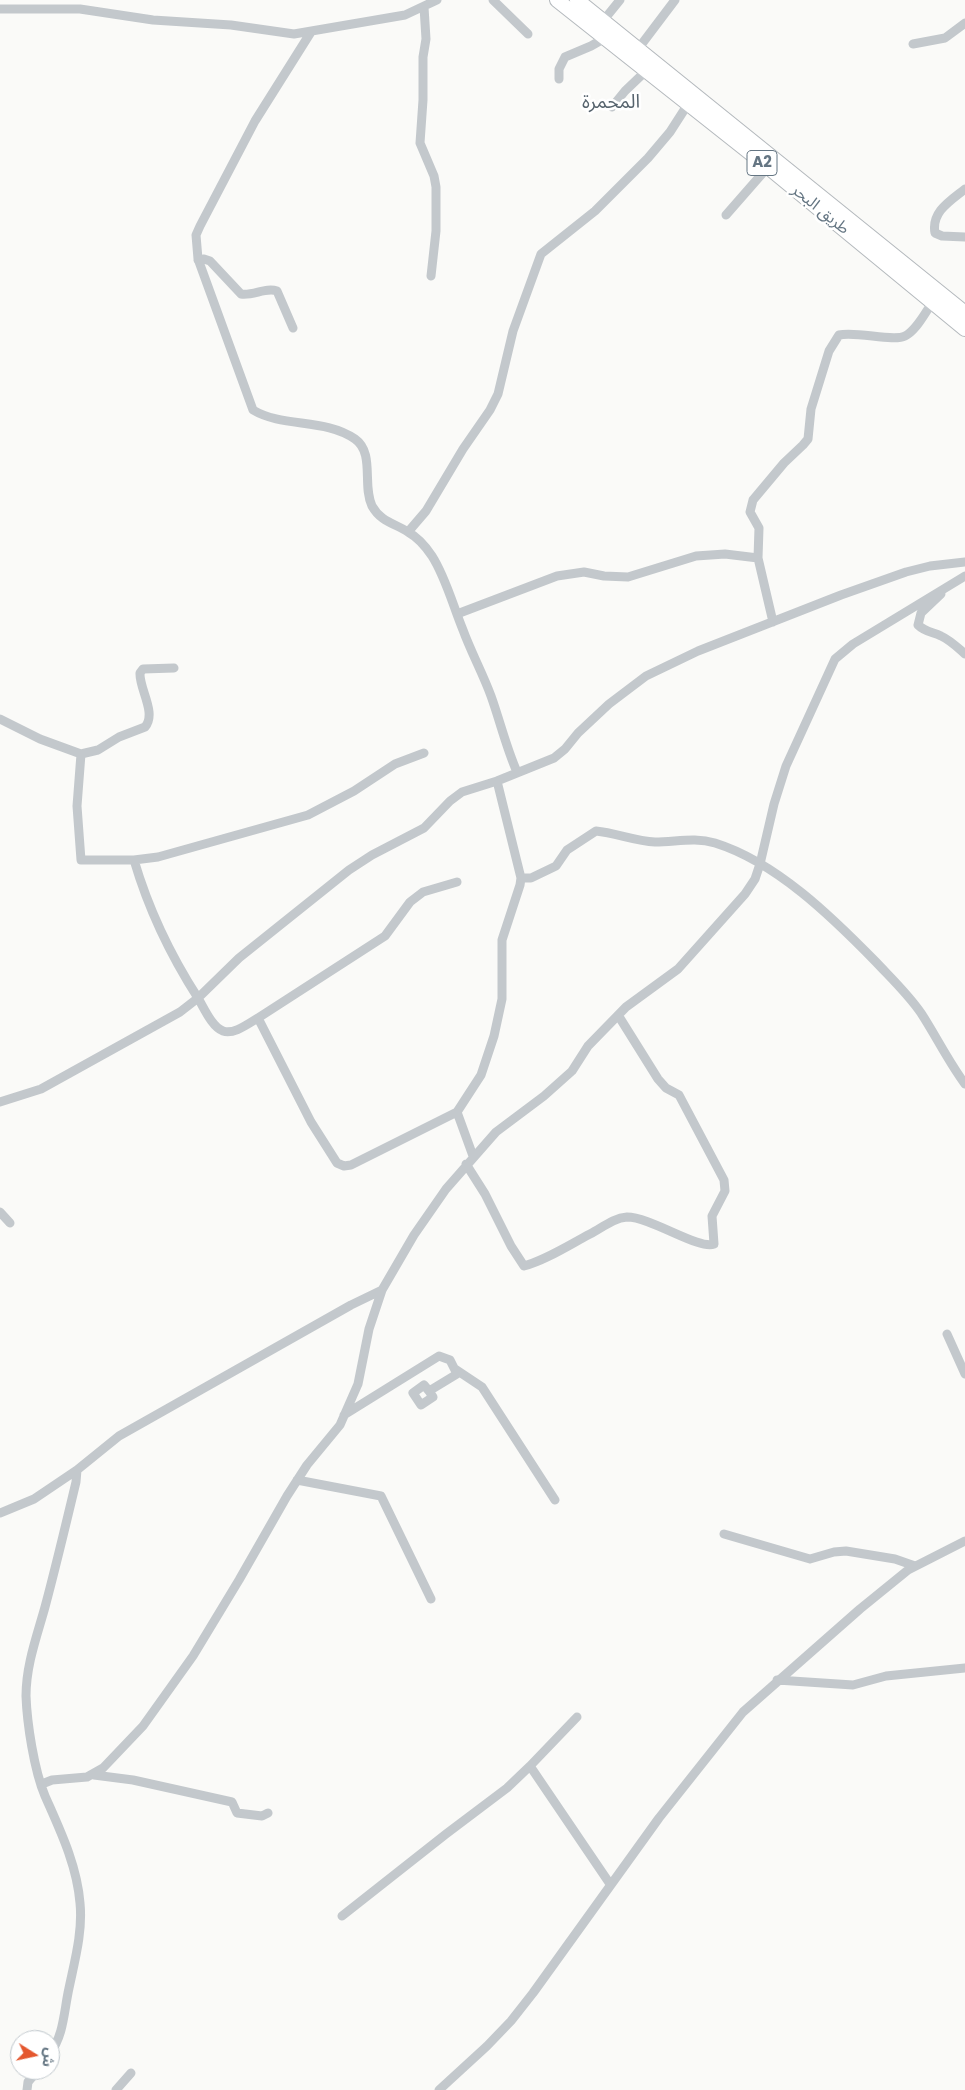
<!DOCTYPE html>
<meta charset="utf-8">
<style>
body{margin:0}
#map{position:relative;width:965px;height:2090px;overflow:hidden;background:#fafaf8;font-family:Poppins,"Noto Sans Arabic",sans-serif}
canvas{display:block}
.north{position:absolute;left:10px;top:2030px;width:50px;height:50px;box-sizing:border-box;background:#fff;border:1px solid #c1c8cd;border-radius:50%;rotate:100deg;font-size:14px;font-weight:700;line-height:20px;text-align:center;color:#657683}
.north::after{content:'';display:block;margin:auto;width:18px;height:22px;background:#e4572e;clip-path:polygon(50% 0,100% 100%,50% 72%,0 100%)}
</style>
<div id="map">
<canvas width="965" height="2090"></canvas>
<div class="north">ش</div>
</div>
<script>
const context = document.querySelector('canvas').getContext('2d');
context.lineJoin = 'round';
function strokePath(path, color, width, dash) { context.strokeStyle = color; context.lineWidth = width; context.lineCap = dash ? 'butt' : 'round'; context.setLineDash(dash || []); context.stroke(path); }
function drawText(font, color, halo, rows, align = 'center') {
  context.font = font + ' Poppins,"Noto Sans Arabic",sans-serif'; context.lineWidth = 5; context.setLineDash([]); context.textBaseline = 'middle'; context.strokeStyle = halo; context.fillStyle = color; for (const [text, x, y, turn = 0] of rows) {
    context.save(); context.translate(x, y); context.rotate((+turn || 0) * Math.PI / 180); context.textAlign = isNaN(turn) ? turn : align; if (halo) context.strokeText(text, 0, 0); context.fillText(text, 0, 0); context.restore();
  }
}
const minor = new Path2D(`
 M 493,0 L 528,34
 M 424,7 L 426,39 L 423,57 L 423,100 L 420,143 L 434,176 L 436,187 L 436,231 L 431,276
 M 0,9 L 80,9 L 153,20 L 231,25 L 294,34 L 405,15 L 437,0
 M 603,21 L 620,0
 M 311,32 L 255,121 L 200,226 L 196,235 L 198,259 L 253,410 C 283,428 325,418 355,439 C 375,453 362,485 372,506 C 381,522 394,523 408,532 C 417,537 426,547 432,556 C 446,578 453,606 463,630 C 471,652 483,674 491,696 C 500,721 506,747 517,772
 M 913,44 L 945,38 L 965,23
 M 638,49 L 675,0
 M 559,79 L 559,69 L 565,57 L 591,46 L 605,38
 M 612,107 L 625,91 L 647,70
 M 965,189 C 950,201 931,212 935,233 L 942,236 L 965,237
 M 726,215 L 768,167
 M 198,260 L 204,259 L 210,261 L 241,294 C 253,296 266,287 277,291 L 293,328
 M 408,532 L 426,511 L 463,449 L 490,410 L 498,394 L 513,331 L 541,254 L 595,211 L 648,158 L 670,132 L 688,104
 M 941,594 L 921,613 L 918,625 C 925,632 933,632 941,636 C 950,640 957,647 965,654
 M 457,614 L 557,576 L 584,572 L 604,576 L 628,577 L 696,556 L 725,554 L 758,558
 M 773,622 L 758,558 L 759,528 L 750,512 L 753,500 L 784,463 L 803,445 L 808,439 L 811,409 L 829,351 L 839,335 C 857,331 893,342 905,336 C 917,330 925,312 933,302
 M 0,719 L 40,739 L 81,754 L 77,806 L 81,860 L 134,860 L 158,857 L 308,815 L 354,791 L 395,764 L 424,753
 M 81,754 L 98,750 L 119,737 L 145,727 C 157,713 139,689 140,673 L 143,669 L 174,668
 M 134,860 C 149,911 169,953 198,998 C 204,1008 212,1027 223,1031 C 234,1035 249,1023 258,1018 L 311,1122 L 337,1163 L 344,1166 L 351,1165 L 457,1112 L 473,1156
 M 521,878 L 531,878 L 556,866 L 567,850 L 596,831 C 616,833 635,841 655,842 C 676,842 695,837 715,843 C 776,862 832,917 876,962 C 891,978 908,994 921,1013 C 936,1036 948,1061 965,1084
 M 258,1018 L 385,936 L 410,902 L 423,892 L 457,882
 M 0,1102 L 41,1089 L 180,1012 L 198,998 L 239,958 L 349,870 L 372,855 L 424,828 L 450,801 L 462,792 L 497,781 L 554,758 L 565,749 L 578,733 L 609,704 L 646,676 L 698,651 L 841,595 L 906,572 L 930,566 L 965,562
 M 457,1112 L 481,1075 L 494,1036 L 502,999 L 502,940 L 520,885 L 521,878 L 497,781
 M 466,1164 L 485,1194 L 511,1246 L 524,1266 C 546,1260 569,1245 590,1234 C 602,1228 613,1218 627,1217 C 651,1217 699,1250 714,1244 L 712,1216 L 725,1191 L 724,1180 L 679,1095 L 666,1088 L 658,1079 L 618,1015
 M 0,1212 L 10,1223
 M 947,1334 L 965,1374
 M 455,1369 L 482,1387 L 555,1500
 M 344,1415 L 439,1356 L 450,1360 L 457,1374 L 429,1391 L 433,1397 L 421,1405 L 413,1393 L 424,1385 L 429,1391
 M 77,1470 L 119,1436 L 351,1305 L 382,1290
 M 297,1480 L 381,1496 L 431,1599
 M 0,1513 L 34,1499 L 77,1470 L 76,1482 C 66,1524 56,1566 45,1607 C 37,1636 26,1665 26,1696 C 27,1723 34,1770 45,1796 C 60,1830 77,1865 80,1903 C 83,1933 74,1963 68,1993 C 64,2013 63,2037 50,2053
 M 724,1534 L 810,1559 L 834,1552 L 846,1551 L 895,1559 L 915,1566
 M 777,1680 L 853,1685 L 886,1676 L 965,1668
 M 577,1717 L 530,1766 L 610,1884
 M 94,1775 L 133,1780 L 232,1802 L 237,1813 L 262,1816 L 268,1813
 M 42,1784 L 52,1780 L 87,1777 L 103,1768 L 143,1726 L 193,1656 L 239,1580 L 287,1496 L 307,1465 L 340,1425 L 358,1384 L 369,1329 L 382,1290 L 414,1235 L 446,1189 L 496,1132 L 544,1096 L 572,1071 L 588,1046 L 626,1007 L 678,969 L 745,894 L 755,879 L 760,864 L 774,804 L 786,766 L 835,659 L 853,644 L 965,576
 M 342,1916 L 446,1834 L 507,1788 L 530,1766
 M 27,2090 L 28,2082 L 38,2070
 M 116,2090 L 131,2073
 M 439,2090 L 487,2046 L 511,2021 L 533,1993 L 659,1818 L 743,1712 L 860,1609 L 908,1570 L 965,1541`);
const trunk = new Path2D(`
 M 557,0 L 768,167 L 965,329
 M 577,0 L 965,313`);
const shields = [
 [762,163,30]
];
const shieldNames = [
 ["A2",762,163]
];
const streetNames = [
 ["طريق البحر",820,210,39]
];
const quarterNames = [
 ["المحمرة",611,103]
];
strokePath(trunk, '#b4b9bd', 16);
strokePath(minor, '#c3c8cc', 9);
strokePath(trunk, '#fff', 14);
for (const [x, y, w] of shields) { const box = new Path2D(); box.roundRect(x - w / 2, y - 12.5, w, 25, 4); context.fillStyle = '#fff'; context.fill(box); strokePath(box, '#657683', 1); }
drawText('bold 15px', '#657683', null, shieldNames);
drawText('16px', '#657683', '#fff', streetNames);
drawText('19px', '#57646e', '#fff', quarterNames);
</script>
